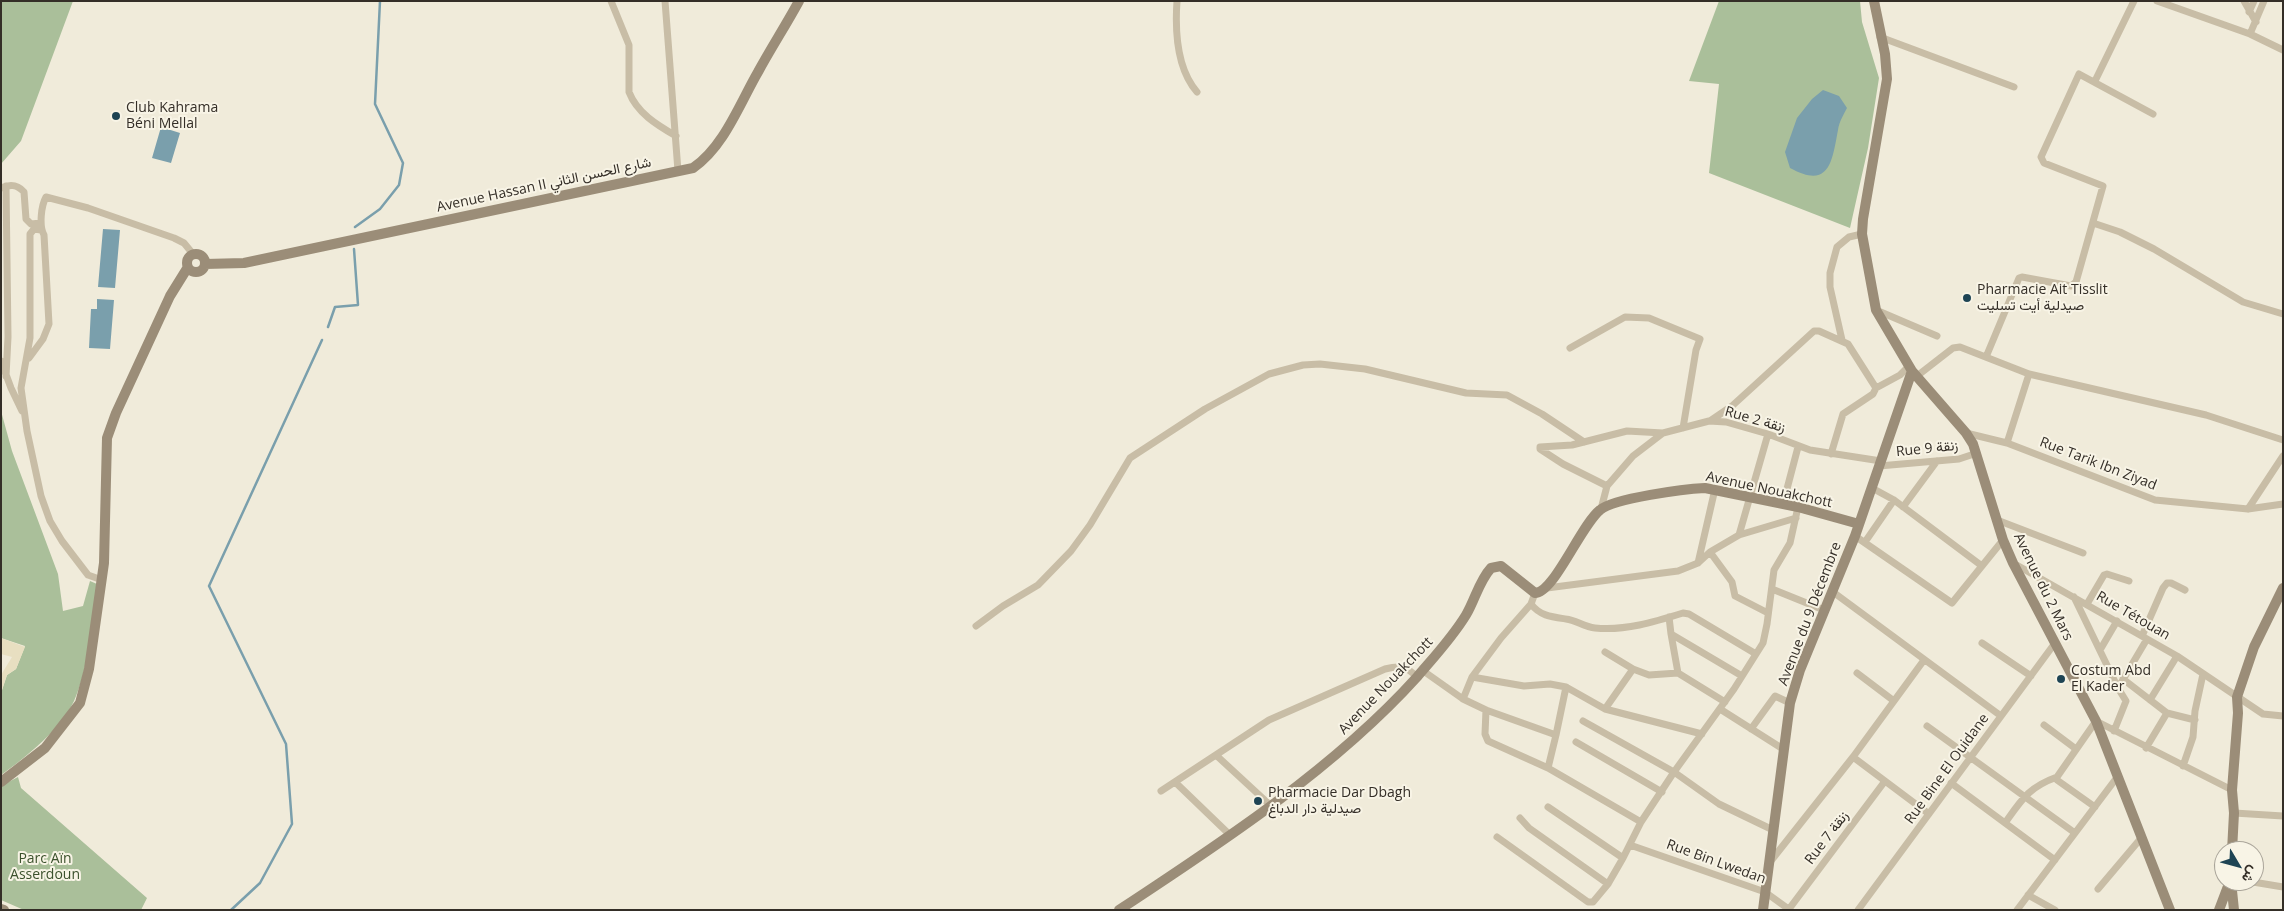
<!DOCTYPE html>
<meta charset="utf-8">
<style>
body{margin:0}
#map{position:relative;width:2284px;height:911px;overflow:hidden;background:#f0ebda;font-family:"Open Sans",Vazirmatn,sans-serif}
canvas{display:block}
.frame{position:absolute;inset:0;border:2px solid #342e27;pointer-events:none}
.north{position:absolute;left:2214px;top:841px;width:50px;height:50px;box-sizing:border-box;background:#f8f4e6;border:1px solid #aaa59a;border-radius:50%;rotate:127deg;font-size:14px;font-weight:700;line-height:20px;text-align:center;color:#342e27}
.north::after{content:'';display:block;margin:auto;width:18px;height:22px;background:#1e4454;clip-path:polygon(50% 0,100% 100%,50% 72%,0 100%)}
</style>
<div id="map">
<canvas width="2284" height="911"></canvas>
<div class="frame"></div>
<div class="north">ش</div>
</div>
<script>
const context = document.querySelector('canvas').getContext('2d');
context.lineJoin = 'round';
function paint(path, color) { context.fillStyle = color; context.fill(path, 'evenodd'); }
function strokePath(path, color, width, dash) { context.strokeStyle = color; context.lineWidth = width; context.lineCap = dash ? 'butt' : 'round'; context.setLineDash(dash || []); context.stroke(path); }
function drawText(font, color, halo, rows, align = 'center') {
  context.font = font + ' "Open Sans",Vazirmatn,sans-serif'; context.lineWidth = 4; context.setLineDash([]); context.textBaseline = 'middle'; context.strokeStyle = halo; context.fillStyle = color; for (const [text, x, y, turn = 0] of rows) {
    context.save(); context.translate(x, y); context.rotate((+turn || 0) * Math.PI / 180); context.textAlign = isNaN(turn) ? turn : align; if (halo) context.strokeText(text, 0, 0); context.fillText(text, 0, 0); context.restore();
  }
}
const green = new Path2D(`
 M 1,1 L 73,1 L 21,141 L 1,164 Z
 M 1719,1 L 1860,1 L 1862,22 L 1879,78 L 1868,148 L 1850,228 L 1709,173 L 1719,84 L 1689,81 Z
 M 1,411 L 12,451 L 58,574 L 63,611 L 83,606 L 90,581 L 97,584 C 91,623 90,665 74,701 C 61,729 26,757 1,775 L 1,693 L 7,675 L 16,669 L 25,646 L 1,638 Z
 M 18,777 L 21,788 L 147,898 L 141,910 L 24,910 L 1,900 L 1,786 Z`);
const plaza = new Path2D(`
 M 1,638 L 25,647 L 16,669 L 7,675 L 1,693 L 1,675 L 12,657 L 1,654 Z`);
const water = new Path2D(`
 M 1823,90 L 1839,96 L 1847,108 C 1844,114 1839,122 1838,130 C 1832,161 1830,190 1790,168 L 1785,152 L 1797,118 L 1812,99 Z
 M 161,127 L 180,133 L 171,163 L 152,158 Z
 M 103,229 L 120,230 L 115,288 L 98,287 Z
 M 97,299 L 114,300 L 110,349 L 89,348 L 91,309 L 97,309 Z`);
const stream = new Path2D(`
 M 355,227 L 380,209 L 399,185 L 403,163 L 375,104 L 380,1
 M 328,327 L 335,307 L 358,305 L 354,249
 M 231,910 L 260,883 L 292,824 L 286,744 L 209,586 L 322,340`);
const street = new Path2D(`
 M 611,1 L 629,45 L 629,92 C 637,113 657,125 676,136
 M 665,1 L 678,171
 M 1177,1 C 1175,30 1177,69 1197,92
 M 2157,1 L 2250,34 L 2283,50
 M 2244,1 L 2256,22
 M 2249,12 L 2254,1
 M 2250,34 L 2264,1
 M 1880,37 L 2014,87
 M 2095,81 L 2134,1
 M 6,186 L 8,337 L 6,376
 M 1,188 C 10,184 17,184 24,192 L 26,219 L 31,224 L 41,223
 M 2093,223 L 2120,232 L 2154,249 L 2243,302 L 2283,314
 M 41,230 L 34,229 L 30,234 L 30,338 L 21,388 L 27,431 L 41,496 L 50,521 L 62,541 L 88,575 L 102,580
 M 1876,310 L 1937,336
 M 1842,340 L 1830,287 L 1830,273 L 1837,247 L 1849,237 L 1862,234
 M 1570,348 L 1625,317 L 1649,318 L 1700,339 L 1696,350 L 1683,428
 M 1986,357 L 2019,278 L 2022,277 L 2071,286 L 2076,282 L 2103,186 L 2044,163 L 2041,157 L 2079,74 L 2153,114
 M 29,358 L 43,339 L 49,324 L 44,235 C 39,226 41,206 46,197 L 88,208 L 174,238 L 184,243 L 193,254
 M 1,361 L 11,388 L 22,411
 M 1917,376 L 1953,348 L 1960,347 L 2029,374 L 2206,415 L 2283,440
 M 1710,421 L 1732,406 L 1814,331 L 1819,331 L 1848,344 L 1876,388
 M 1966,433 L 2007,443 L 2155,500 L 2248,509 L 2283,504
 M 2007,443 L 2029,374
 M 1831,454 L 1843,414 L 1873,394 L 1876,388 L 1900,375 L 1909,366
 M 1879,466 L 1959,459 L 1977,453
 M 1607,486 L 1563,464 L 1540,449 L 1540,447 L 1572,445 L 1627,431 L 1663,433
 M 1872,488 L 1894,500 L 1982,566
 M 1783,504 L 1798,447
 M 1903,507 L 1937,461
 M 1601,509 L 1607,486 L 1633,456 L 1663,433 L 1709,421 L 1726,422 L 1768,434 L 1810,450 L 1881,461
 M 2248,509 L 2283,456
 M 1997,520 L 2083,553
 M 1739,535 L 1768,434
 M 1855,536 L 1952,603 L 2003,540
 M 1865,542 L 1894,500
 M 1710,552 L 1732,582 L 1735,596 L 1768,613
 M 1698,563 L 1715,489
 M 2013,563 L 2177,656 L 2263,714 L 2283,716
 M 1547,588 L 1678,571 L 1698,563 L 1710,552 L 1739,535 L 1796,518
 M 1772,589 L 1824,610
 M 1833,592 L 2001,716
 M 1535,593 L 1531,604 C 1540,616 1552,617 1566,619 C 1576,620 1584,627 1595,628 C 1625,631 1654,622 1683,613 L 1689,614 L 1756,654
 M 2074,597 L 2118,688
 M 1531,604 L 1501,638 L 1472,677 L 1524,686 L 1550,684 L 1566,687 L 1605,709 L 1702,734
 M 2087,604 L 2104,575 L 2107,574 L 2129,581
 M 1669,617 L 1671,634 L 1742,676
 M 976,626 L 1003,606 L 1038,585 L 1071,551 L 1090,525 L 1130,458 L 1205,409 L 1269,374 L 1303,365 L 1320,364 L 1365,369 L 1466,393 L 1507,395 L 1542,414 L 1584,442
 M 1671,634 L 1678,673
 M 2142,636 L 2163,588 L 2167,583 L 2171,583 L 2185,590
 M 1982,643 L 2031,676
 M 2100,650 L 2117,621
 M 1605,652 L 1633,669 L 1649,675 L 1678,673 L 1725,702
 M 1422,670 L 1463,699 L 1486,710 L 1556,735 L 1566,687
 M 1857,673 L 1894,701
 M 2123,679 L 2167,713 L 2195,720
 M 1463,699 L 1472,677
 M 2150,700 L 2177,656
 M 1605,709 L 1633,669
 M 1720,709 L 1783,749
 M 1486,710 L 1485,734 L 1488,741 L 1548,768 L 1641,822
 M 1583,721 L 1674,772 L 1719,804 L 1773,830
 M 2044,725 L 2076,749
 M 1927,726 L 2075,833
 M 1751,729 L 1775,696 L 1790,703
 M 2114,731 L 2126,701 L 2118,688 L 2147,639
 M 1576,742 L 1662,792
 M 2146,748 L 2167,713
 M 1217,756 L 1270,805
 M 1853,757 L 1929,814
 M 2183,766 L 2193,737 L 2195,711 L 2203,674
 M 1548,768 L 1556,735
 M 1175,782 L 1230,835
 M 1951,783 L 2055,860
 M 1161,791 L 1269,720 L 1385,669 C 1400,665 1406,666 1417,677
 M 1548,807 L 1623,858 L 1641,822 L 1674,772 L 1734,689 L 1763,643 L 1767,624 L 1774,570 L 1790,543 L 1798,507
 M 2095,807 L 2057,780 L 2057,777 L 2096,721 L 2232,790
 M 2234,813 L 2283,816
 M 1520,818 L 1529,828 L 1608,884 L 1623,858
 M 2005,823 C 2022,799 2029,787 2057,777
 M 1497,837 L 1588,902 L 1593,902 L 1608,884
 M 1630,845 L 1765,892 L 1790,910
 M 1770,862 L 1853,757 L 1924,660
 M 2247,881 L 2283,887
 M 2098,889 L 2142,837
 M 2028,895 L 2055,910
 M 1789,909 L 1885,781
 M 1858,910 L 2055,643
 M 2017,910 L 2118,776`);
const secondary = new Path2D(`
 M 1874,1 L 1885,54 L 1887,79 L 1863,219 L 1862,234 L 1876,310 L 1912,371 L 1966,433 L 1973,444 L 2003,540 L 2013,563 L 2096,721 L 2170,910
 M187 263a9 9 0 1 1 18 0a9 9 0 1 1-18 0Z
 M 205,264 L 244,263 L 693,168 C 724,147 740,103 758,72 C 771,48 786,25 799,1
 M 1,782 L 45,748 L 80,703 L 89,669 L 104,563 L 107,438 L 116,413 L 170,296 L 188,267
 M 2232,851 L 2234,813 L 2232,790 L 2238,713 L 2237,697 L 2254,647 L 2283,588
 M 2231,881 L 2234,910
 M 1,909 L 4,910
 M 1119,910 C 1221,843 1335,768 1417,677 C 1434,657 1452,638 1466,615 C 1475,600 1479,581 1491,568 L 1501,566 L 1535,593 C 1554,593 1581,525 1600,510 C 1614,498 1685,489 1705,488 L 1798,507 L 1859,524
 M 1763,910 L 1790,703 L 1800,670 L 1855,536 L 1912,371
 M 2219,910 L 2230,881`);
const markers = [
 [116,116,5,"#1e4454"],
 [1967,298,5,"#1e4454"],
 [2061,679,5,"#1e4454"],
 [1258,801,5,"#1e4454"]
];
const poiNames = [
 ["Club Kahrama",126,108],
 ["Béni Mellal",126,124],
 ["Pharmacie Ait Tisslit",1977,290],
 ["صيدلية أيت تسليت",1977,306],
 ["Costum Abd",2071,671],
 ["El Kader",2071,687],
 ["Pharmacie Dar Dbagh",1268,793],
 ["صيدلية دار الدباغ",1268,809]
];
const streetNames = [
 ["Avenue Hassan II شارع الحسن الثاني",544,185,-12],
 ["Rue 2 زنقة",1755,420,16],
 ["Rue 9 زنقة",1927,449,-6],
 ["Rue Tarik Ibn Ziyad",2098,464,21],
 ["Avenue Nouakchott",1769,490,12],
 ["Avenue du 2 Mars",2043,587,64],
 ["Avenue du 9 Décembre",1810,614,-69],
 ["Rue Tétouan",2133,616,30],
 ["Avenue Nouakchott",1386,686,-46],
 ["Rue Bine El Ouidane",1947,769,-54],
 ["Rue 7 زنقة",1827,838,-53],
 ["Rue Bin Lwedan",1716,862,20]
];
const parkNames = [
 ["Parc Aïn",45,859],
 ["Asserdoun",45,875]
];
paint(green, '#aabf9a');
paint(plaza, '#e8dfc1');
paint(water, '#7a9fac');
strokePath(stream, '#7a9fac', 2.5);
strokePath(street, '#c8bda6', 7);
strokePath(secondary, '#9b8d78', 10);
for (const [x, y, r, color] of markers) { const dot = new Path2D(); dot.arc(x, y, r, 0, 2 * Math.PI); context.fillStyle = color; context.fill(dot); strokePath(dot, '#f8f4e6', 2); }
drawText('14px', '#342e27', '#f8f4e6', poiNames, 'left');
drawText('14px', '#342e27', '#f8f4e6', streetNames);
drawText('14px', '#3b512c', '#f8f4e6', parkNames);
</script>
